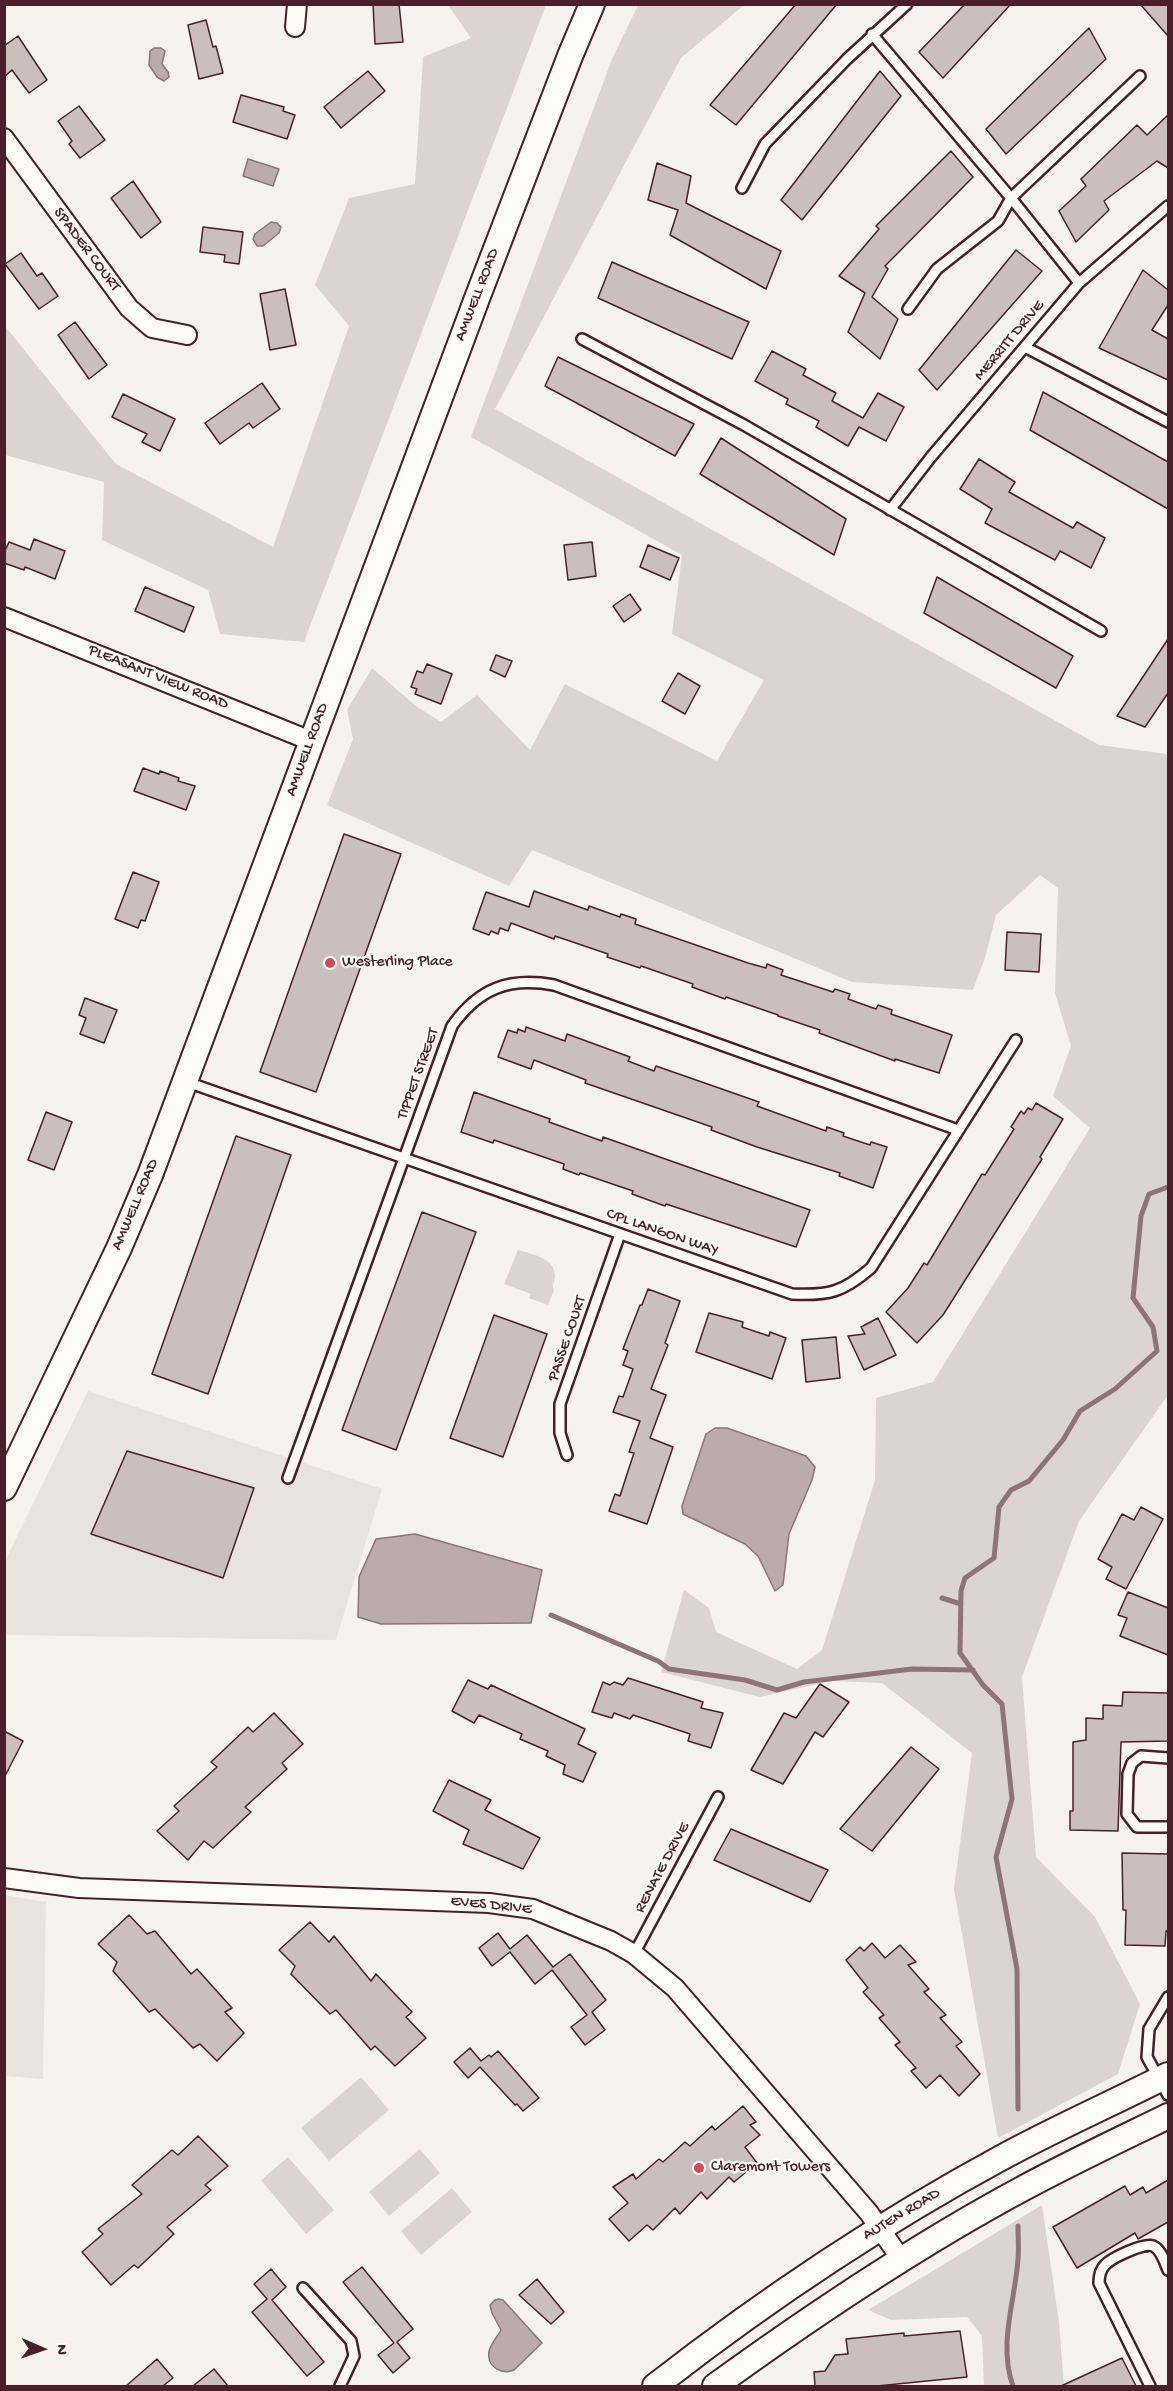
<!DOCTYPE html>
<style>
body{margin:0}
#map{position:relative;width:1173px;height:2391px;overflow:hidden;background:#f6f3ef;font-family:"Gochi Hand",sans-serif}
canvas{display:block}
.frame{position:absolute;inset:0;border:6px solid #4a1f2b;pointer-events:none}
.north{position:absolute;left:12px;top:2319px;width:60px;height:60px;-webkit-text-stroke:4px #fdfcf7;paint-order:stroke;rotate:92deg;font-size:16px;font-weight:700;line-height:24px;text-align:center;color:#4a1f2b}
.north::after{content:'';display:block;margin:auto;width:21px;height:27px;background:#4a1f2b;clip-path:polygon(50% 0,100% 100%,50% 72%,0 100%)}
</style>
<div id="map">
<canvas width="1173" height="2391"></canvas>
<div class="frame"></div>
<div class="north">N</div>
</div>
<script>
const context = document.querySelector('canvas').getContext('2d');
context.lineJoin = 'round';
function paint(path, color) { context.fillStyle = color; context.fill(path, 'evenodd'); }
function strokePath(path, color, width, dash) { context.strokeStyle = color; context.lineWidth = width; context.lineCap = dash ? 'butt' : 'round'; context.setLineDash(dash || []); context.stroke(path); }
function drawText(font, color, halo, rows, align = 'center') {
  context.font = font + ' "Gochi Hand",sans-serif'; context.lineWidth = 4.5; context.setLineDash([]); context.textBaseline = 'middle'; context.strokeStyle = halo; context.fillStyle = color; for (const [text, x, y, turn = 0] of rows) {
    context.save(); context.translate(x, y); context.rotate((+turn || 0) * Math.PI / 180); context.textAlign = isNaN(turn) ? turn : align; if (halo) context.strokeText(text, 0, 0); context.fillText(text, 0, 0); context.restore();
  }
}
const built = new Path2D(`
 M 88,1391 L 382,1489 L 336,1640 L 5,1635 L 4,1563 Z
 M 4,1895 L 46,1902 L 43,2079 L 5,2076 Z`);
const green = new Path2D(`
 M 448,5 L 546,5 L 304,642 L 220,634 L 208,590 L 102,540 L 104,482 L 5,455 L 5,326 L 116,464 L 273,547 L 349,326 L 315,285 L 349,198 L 415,184 L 423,57 L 471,38 Z
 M 638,5 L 744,5 L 681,58 L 495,409 L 1099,745 L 1168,754 L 1168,1395 L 1079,1521 L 1022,1677 L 1036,1857 L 1095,1917 L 1140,2004 L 1118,2074 L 998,2138 L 954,1889 L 972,1753 L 882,1683 L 831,1681 L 760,1697 L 661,1672 L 684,1590 L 709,1608 L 716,1632 L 797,1669 L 822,1650 L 875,1480 L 876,1398 L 933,1382 L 1090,1128 L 1053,1096 L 1071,1046 L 1055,993 L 1058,888 L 1040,875 L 996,915 L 985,958 L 973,990 L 852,982 L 532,850 L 509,886 L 327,805 L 353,739 L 347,710 L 372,668 L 416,706 L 441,722 L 477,695 L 530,750 L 565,684 L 717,761 L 764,680 L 672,634 L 682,555 L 471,437 L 612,59 Z
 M 518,1250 C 532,1254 555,1258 555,1276 C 555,1283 551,1283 554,1290 L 548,1305 L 529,1298 L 531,1294 L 504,1284 Z
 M 361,2077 L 389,2110 L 329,2161 L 301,2128 Z
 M 420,2149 L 440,2173 L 389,2216 L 369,2192 Z
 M 288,2157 L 334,2210 L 306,2234 L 261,2180 Z
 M 452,2188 L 472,2212 L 421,2255 L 401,2231 Z
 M 1042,2205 L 1059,2322 L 1064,2386 L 984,2386 L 982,2336 L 967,2317 L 891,2320 L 868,2310 Z`);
const water = new Path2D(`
 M 154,48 L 161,48 L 165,51 L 162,64 L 168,72 L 169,77 L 164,81 L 157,77 L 149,65 L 150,51 Z
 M 248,159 L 279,169 L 273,186 L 243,176 Z
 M 271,222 L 277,223 L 281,227 L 279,233 L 263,246 L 257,246 L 253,239 L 255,234 Z
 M 715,1428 L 727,1428 L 806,1456 L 815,1467 L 812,1480 L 789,1534 L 783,1585 L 775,1591 L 758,1556 L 745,1544 L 683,1514 L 682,1506 L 706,1434 Z
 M 415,1534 L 542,1570 L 531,1623 L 381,1624 L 358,1617 L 359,1577 L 376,1539 Z
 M 499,2299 L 503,2300 L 542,2343 L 514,2370 C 502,2375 486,2367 489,2351 C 491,2344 497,2337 501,2330 L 492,2313 L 490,2305 L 495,2300 Z`);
const stream = new Path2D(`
 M 942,1598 L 961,1604
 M 551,1615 L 658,1661 L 669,1669 L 745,1680 L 777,1690 L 804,1682 L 912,1669 L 973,1670
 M 1018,2109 L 1017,1969 L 996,1857 L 1012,1799 L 1002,1704 L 983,1685 L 960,1653 L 961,1591 L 965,1578 L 994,1558 L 999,1507 L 1011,1490 L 1029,1481 L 1063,1440 L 1080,1411 L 1115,1389 L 1157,1351 L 1153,1327 L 1133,1298 L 1141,1216 L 1149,1194 L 1168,1187
 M 1013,2386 C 998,2344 1015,2302 1018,2259 C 1019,2248 1018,2237 1018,2226`);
const building = new Path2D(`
 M 373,4 L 399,4 L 403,42 L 375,44 Z
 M 796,4 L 837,4 L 736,125 L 710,105 Z
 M 965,4 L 1011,4 L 943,78 L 919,52 Z
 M 1140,4 L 1168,4 L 1168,36 Z
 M 206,20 L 213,47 L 216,46 L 223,73 L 199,79 L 188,25 Z
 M 1089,28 L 1106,59 L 1006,154 L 986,129 Z
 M 18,36 L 47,80 L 29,93 L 12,70 L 4,77 L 4,46 Z
 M 368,71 L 385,91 L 341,128 L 324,107 Z
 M 880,71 L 901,96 L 802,220 L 781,200 Z
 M 241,95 L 284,107 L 283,111 L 295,115 L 287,139 L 233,122 Z
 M 79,106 L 105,140 L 80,158 L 69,144 L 72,141 L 58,121 Z
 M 1168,115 L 1168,168 L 1157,161 L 1104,201 L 1109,210 L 1076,242 L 1059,211 L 1086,186 L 1081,179 L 1137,125 L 1147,135 Z
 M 951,151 L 973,177 L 885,266 L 888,269 L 872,297 L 898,319 L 880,359 L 848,332 L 865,293 L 839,276 L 879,229 L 876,226 Z
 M 657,163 L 691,176 L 686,203 L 781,251 L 766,289 L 670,235 L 678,210 L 648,200 Z
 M 133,181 L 161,222 L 141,238 L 111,198 Z
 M 203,227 L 243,232 L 239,264 L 224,262 L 225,255 L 200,252 Z
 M 1016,250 L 1042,271 L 937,390 L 919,370 Z
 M 21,253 L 37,276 L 42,273 L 58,296 L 39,309 L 5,264 Z
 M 612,262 L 749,322 L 732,359 L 598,298 Z
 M 1143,270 L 1168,290 L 1168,305 L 1152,330 L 1168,339 L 1168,380 L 1099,348 Z
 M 285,289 L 296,345 L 270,350 L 260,294 Z
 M 75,322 L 107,365 L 89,379 L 58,335 Z
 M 772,351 L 806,369 L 803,375 L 836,393 L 832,401 L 863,418 L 878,393 L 904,407 L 886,441 L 859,427 L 848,446 L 816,427 L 819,421 L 786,404 L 788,399 L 755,381 Z
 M 558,357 L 694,424 L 675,456 L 545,386 Z
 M 262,383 L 280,409 L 253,428 L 249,423 L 220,444 L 205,423 Z
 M 1043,392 L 1168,462 L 1168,509 L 1030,430 Z
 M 123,394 L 175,419 L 160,451 L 142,442 L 147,434 L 112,417 Z
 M 721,438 L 846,519 L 834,555 L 700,474 Z
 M 979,459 L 1015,482 L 1009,492 L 1073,528 L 1077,522 L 1105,538 L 1091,568 L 1060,551 L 1055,560 L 985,523 L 992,509 L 960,489 Z
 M 34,539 L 65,551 L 55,579 L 25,567 L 24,570 L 4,563 L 4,553 L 9,542 L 30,550 Z
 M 592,542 L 596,576 L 568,580 L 564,545 Z
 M 648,545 L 679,558 L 670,580 L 640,567 Z
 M 937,577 L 1073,656 L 1056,688 L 924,613 Z
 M 145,587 L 194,607 L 184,632 L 135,611 Z
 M 630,594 L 641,610 L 624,622 L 613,606 Z
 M 1168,639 L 1168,693 L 1145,727 L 1117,716 Z
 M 496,655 L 512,661 L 505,677 L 490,670 Z
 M 427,664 L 452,674 L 441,704 L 415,694 L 417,689 L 411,687 L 417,671 L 423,673 Z
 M 678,673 L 700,686 L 685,714 L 662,701 Z
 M 143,768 L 159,774 L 160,771 L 179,778 L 178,781 L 195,786 L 186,810 L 134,791 Z
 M 344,834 L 401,854 L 316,1092 L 260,1072 Z
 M 133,872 L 159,882 L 145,921 L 141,920 L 138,928 L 115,919 Z
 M 534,891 L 588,910 L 589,906 L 620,917 L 621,914 L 636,919 L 635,924 L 748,963 L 766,968 L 767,964 L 783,970 L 781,975 L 833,992 L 835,989 L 850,994 L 848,999 L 876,1009 L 878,1005 L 892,1010 L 891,1014 L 952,1035 L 939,1073 L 895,1059 L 895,1061 L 819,1033 L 820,1030 L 778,1016 L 778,1015 L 726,997 L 725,999 L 692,987 L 693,984 L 641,966 L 640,968 L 607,957 L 608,954 L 555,936 L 554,939 L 511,923 L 508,931 L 500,928 L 498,934 L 491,931 L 489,935 L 473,929 L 486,892 L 529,907 Z
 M 1007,932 L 1041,934 L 1039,972 L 1005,970 Z
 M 85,998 L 117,1010 L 104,1043 L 80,1034 L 86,1018 L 79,1015 Z
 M 526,1027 L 565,1041 L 567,1034 L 630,1057 L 628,1061 L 654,1071 L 656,1066 L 759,1102 L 757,1106 L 826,1131 L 827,1127 L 844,1133 L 843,1136 L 870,1145 L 871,1142 L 887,1147 L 873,1188 L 839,1176 L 840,1173 L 757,1147 L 711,1130 L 712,1127 L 585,1083 L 586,1080 L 534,1060 L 531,1069 L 498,1057 L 508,1030 L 517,1033 L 518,1029 L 525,1032 Z
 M 474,1092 L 550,1119 L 549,1122 L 602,1141 L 603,1137 L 810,1210 L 796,1247 L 666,1204 L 665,1206 L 632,1194 L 633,1191 L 580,1173 L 579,1175 L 563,1169 L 564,1164 L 494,1140 L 493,1143 L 461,1132 Z
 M 1036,1103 L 1063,1119 L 1040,1157 L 1042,1159 L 943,1315 L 917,1343 L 886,1312 L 908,1288 L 924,1263 L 927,1265 L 982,1174 L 985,1175 L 1014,1129 L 1011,1127 L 1021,1111 L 1024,1114 L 1028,1108 L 1032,1110 Z
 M 46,1112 L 72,1122 L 54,1170 L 28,1160 Z
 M 236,1136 L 291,1155 L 208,1394 L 152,1374 Z
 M 422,1212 L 476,1232 L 396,1450 L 342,1430 Z
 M 648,1289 L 680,1301 L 665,1343 L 668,1345 L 651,1389 L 666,1395 L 650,1438 L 673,1447 L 647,1524 L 609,1511 L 615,1494 L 620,1496 L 629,1468 L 634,1453 L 629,1452 L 640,1421 L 613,1412 L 619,1396 L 623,1397 L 633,1369 L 623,1365 L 628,1351 L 623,1349 L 640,1305 L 642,1305 Z
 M 709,1313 L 743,1322 L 742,1327 L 769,1336 L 770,1332 L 786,1338 L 772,1379 L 696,1352 Z
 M 494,1315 L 547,1334 L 503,1457 L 450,1438 Z
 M 878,1318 L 896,1355 L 864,1370 L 848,1336 L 865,1334 L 861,1327 Z
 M 836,1337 L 840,1378 L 806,1382 L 802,1340 Z
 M 127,1451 L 254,1488 L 223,1578 L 91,1534 Z
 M 1141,1507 L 1163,1519 L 1126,1589 L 1106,1579 L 1112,1567 L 1098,1559 L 1122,1514 L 1134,1520 Z
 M 1128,1592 L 1168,1608 L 1168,1655 L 1120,1636 L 1127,1618 L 1118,1615 Z
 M 628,1678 L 703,1702 L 701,1708 L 723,1713 L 711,1748 L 688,1741 L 690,1734 L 633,1715 L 630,1719 L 614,1713 L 612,1718 L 592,1712 L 603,1682 L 610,1685 L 614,1682 L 623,1685 Z
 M 468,1680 L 488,1689 L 491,1685 L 585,1729 L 578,1744 L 596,1753 L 583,1782 L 563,1774 L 565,1765 L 546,1756 L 548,1751 L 520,1739 L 522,1734 L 479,1715 L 474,1723 L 452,1711 Z
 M 820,1684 L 849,1702 L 823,1737 L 815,1732 L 783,1784 L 751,1770 L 784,1713 L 796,1718 Z
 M 1123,1692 L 1168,1693 L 1168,1741 L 1121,1742 L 1118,1831 L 1070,1830 L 1070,1811 L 1073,1811 L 1073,1742 L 1086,1740 L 1086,1718 L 1103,1719 L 1103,1705 L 1122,1706 Z
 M 274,1713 L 303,1744 L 282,1763 L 287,1769 L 245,1807 L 251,1812 L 213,1848 L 204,1841 L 188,1860 L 157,1831 L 179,1811 L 174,1806 L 217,1767 L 211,1762 L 248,1727 L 253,1732 Z
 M 4,1731 L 23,1741 L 4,1778 Z
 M 911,1747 L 939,1769 L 872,1851 L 840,1829 Z
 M 449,1780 L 491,1800 L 485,1810 L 540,1838 L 523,1869 L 463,1844 L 469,1830 L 433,1811 Z
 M 731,1829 L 828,1870 L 810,1902 L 714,1860 Z
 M 1122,1853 L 1168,1854 L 1168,1931 L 1166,1931 L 1165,1946 L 1125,1945 L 1126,1910 L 1123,1910 Z
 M 129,1915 L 147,1934 L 155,1931 L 191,1974 L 197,1969 L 232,2008 L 225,2012 L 244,2033 L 217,2061 L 200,2044 L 193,2048 L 155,2009 L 149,2012 L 113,1971 L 117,1962 L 98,1944 Z
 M 310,1922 L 329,1942 L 334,1936 L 371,1981 L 376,1974 L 412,2012 L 406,2017 L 426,2038 L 395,2066 L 375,2046 L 371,2050 L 336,2010 L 330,2014 L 291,1974 L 295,1966 L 279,1950 Z
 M 498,1933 L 510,1949 L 527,1935 L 553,1967 L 570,1954 L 606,2000 L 592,2012 L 605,2030 L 585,2045 L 571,2027 L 587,2015 L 552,1970 L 535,1984 L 510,1952 L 492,1966 L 479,1948 Z
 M 872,1943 L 885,1958 L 900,1945 L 916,1962 L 908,1965 L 929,1989 L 924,1992 L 946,2015 L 940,2018 L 962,2042 L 956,2046 L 980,2074 L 959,2096 L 940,2075 L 926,2088 L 911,2071 L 916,2068 L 895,2045 L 900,2042 L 879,2018 L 884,2015 L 863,1992 L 868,1988 L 846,1960 L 860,1947 L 864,1951 Z
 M 470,2048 L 481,2061 L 489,2055 L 491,2057 L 498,2051 L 539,2098 L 523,2111 L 517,2104 L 515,2105 L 480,2067 L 468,2078 L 454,2062 Z
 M 743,2106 L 756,2122 L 750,2125 L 760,2135 L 745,2147 L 757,2163 L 734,2182 L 729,2177 L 707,2199 L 701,2192 L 680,2214 L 675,2208 L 653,2230 L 647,2225 L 629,2241 L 609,2219 L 628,2203 L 613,2187 L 633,2174 L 636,2179 L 659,2159 L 663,2162 L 685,2142 L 690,2146 L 712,2126 L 715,2130 Z
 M 198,2136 L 228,2166 L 205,2185 L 211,2190 L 167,2227 L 174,2234 L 138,2268 L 134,2265 L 111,2285 L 82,2252 L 103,2234 L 98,2229 L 142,2194 L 132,2185 L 172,2150 L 178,2155 Z
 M 1168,2180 L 1168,2222 L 1138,2239 L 1135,2233 L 1077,2268 L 1053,2227 L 1125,2186 L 1130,2195 L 1143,2187 L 1146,2193 Z
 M 362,2267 L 413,2329 L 397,2342 L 410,2358 L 393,2373 L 378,2355 L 394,2343 L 343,2282 Z
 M 271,2269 L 286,2287 L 272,2300 L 324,2362 L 307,2376 L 252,2312 L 267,2299 L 254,2284 Z
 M 537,2279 L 564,2312 L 551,2324 L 519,2295 Z
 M 960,2331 L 967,2377 L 877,2386 L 815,2386 L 814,2372 L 825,2371 L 835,2355 L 848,2354 L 846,2339 L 904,2333 L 904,2336 Z
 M 1122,2358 L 1136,2386 L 1061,2386 Z
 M 157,2359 L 173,2378 L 163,2386 L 126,2386 Z
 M 214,2369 L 228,2386 L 193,2386 Z`);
const lane = new Path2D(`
 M 872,34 L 1011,198 L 1079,283
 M 742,188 L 765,144 L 847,59 L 907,4
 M 908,309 L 937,269 L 998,221 L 1011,198 L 1140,76
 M 582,339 L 744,425 L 1101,631
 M 1025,347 L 1168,422
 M 890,510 L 931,457 L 1079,283 L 1168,206
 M 187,1082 L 792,1294 C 829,1296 843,1292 871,1268 L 1016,1040
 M 567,1455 L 560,1433 L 560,1404 L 620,1234
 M 288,1478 L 452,1026 C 479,988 509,977 554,985 L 958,1130
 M 1168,1758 L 1141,1756 L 1132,1763 L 1128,1774 L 1127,1814 L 1137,1827 L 1168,1827
 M 634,1954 L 718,1797
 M 1168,1997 L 1149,2029 L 1147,2057 L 1168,2095
 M 303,2288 L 351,2341 L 354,2356 L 340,2386
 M 1150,2386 L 1099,2283 C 1099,2276 1100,2270 1105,2265 C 1111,2258 1145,2242 1153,2246 C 1161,2249 1165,2263 1168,2270`);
const street = new Path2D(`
 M 295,27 L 297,4
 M 4,138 L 129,308 L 152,328 L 187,335
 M 4,617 L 311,741
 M 4,1878 L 79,1888 L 489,1903 L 533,1909 L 611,1941 L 634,1954 L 675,1988 L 869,2213 L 901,2259`);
const secondary = new Path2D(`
 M 4,1488 L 119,1248 L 150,1175 L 476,301 L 570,56 L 592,4
 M 655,2386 C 764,2301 879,2224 1001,2158 C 1056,2128 1113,2103 1168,2075
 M 715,2386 C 813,2315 914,2247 1022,2189 C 1070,2163 1119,2140 1168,2116`);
const markers = [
 [330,963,6,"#d1495b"],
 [699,2168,6,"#d1495b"]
];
const streetNames = [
 ["SPADER COURT",86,250,53],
 ["AMWELL ROAD",478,295,-69],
 ["MERRITT DRIVE",1010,341,-50],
 ["PLEASANT VIEW ROAD",158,678,22],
 ["AMWELL ROAD",308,750,-70],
 ["TIPPET STREET",419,1074,-70],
 ["AMWELL ROAD",136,1205,-67],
 ["CPL LANGON WAY",662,1233,19],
 ["PASSE COURT",568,1339,-71],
 ["RENATE DRIVE",663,1868,-62],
 ["EVES DRIVE",491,1906,6],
 ["AUTEN ROAD",902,2215,-31]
];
const poiNames = [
 ["Westerling Place",342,963],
 ["Claremont Towers",711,2168]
];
paint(built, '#e9e3e0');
paint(green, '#dcd4d2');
paint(water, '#bbabac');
strokePath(water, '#8e7378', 1.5);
strokePath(stream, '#8e7378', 5);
paint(building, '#cbbfbe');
strokePath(building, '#4a1f2b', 1.5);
strokePath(lane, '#4a1f2b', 14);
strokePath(street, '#4a1f2b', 22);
strokePath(secondary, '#4a1f2b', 28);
strokePath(lane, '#fdfcf7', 9);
strokePath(street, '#fdfcf7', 18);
strokePath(secondary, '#fdfcf7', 24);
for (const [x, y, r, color] of markers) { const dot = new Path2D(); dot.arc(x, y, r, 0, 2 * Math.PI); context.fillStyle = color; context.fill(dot); strokePath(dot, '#fdfcf7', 2); }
drawText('16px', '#4a1f2b', '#fdfcf7', streetNames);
drawText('16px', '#4a1f2b', '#fdfcf7', poiNames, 'left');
</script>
